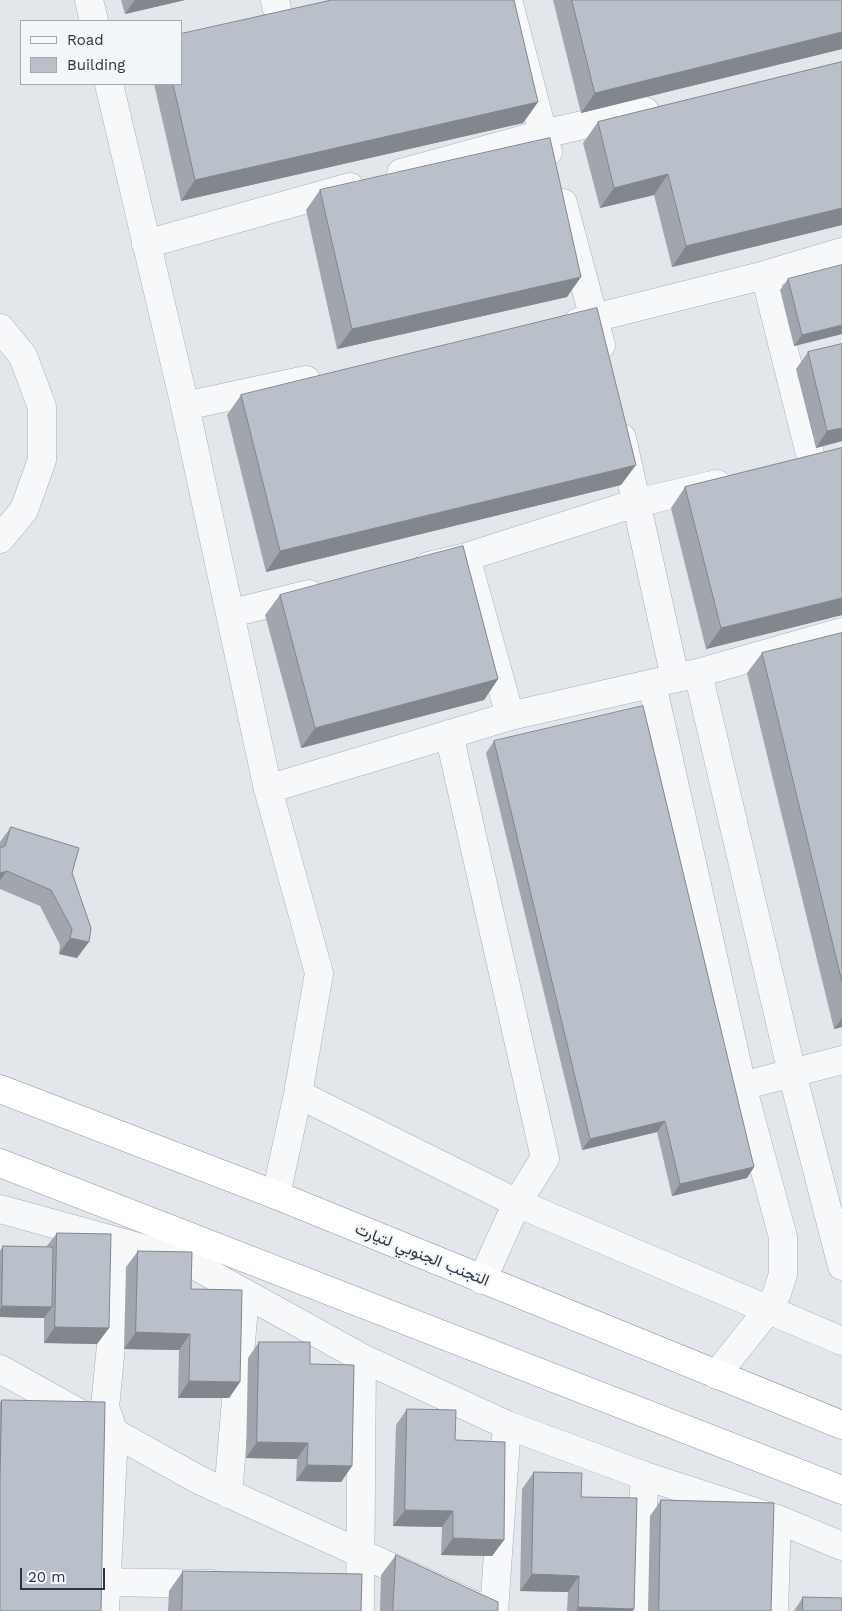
<!DOCTYPE html>
<meta charset="utf-8">
<style>
body{margin:0}
#map{position:relative;width:842px;height:1611px;overflow:hidden;background:#e3e7ec;font-family:"Work Sans",sans-serif}
canvas{display:block}
.legend{position:absolute;left:20px;top:20px;width:162px;height:65px;box-sizing:border-box;background:#f3f6f9;border:1px solid #a3a9b1;margin:0;padding:6px 9px;list-style:none;font-size:15px;color:#2a3545}
.legend li{display:flex;align-items:center;gap:10px;height:25px}
.legend b{width:25px;border:1px solid #a3a9b1}
.scale{position:absolute;left:20px;top:1568px;width:85px;height:22px;box-sizing:border-box;border:2px solid #2a3545;border-top:0;padding-left:6px;font-size:15px;line-height:18px;white-space:nowrap;color:#2a3545;-webkit-text-stroke:4px #f3f6f9;paint-order:stroke}
</style>
<div id="map">
<canvas width="842" height="1611"></canvas>
<ul class="legend">
<li><b style="height:6px;background:#f6f8fa"></b>Road</li>
<li><b style="height:14px;background:#bac0ca"></b>Building</li>
</ul>
<div class="scale">20 m</div>
</div>
<script>
const context = document.querySelector('canvas').getContext('2d');
context.lineJoin = 'round';
function strokePath(path, color, width, dash) { context.strokeStyle = color; context.lineWidth = width; context.lineCap = dash ? 'butt' : 'round'; context.setLineDash(dash || []); context.stroke(path); }
function paint(path, color) { context.fillStyle = color; context.fill(path, 'evenodd'); }
function drawText(font, color, halo, rows, align = 'center') {
  context.font = font + ' "Work Sans",Vazirmatn,sans-serif'; context.lineWidth = 4; context.setLineDash([]); context.textBaseline = 'middle'; context.strokeStyle = halo; context.fillStyle = color; for (const [text, x, y, turn = 0] of rows) {
    context.save(); context.translate(x, y); context.rotate((+turn || 0) * Math.PI / 180); context.textAlign = isNaN(turn) ? turn : align; if (halo) context.strokeText(text, 0, 0); context.fillText(text, 0, 0); context.restore();
  }
}
const minor = new Path2D(`
 M 89,0 L 94,21
 M 275,0 L 278,14
 M 508,0 L 548,152
 M 109,84 L 185,406 L 268,789 L 319,973 L 298,1094 L 276,1195
 M 401,173 L 543,134 L 645,111
 M 563,203 L 601,345
 M 146,244 L 350,187
 M 765,275 L 812,462
 M 578,322 L 765,275 L 842,252
 M 0,328 L 23,356 L 42,407 L 42,460 L 24,510 L 0,539
 M 185,406 L 306,380
 M 622,438 L 675,678
 M 466,557 L 510,716
 M 428,566 L 466,557 L 636,503 L 717,484
 M 232,613 L 309,594
 M 698,673 L 792,1073 L 842,1266
 M 652,684 L 742,1086 L 842,1060
 M 449,734 L 545,1158 L 517,1203 L 482,1280
 M 268,789 L 510,716 L 698,673 L 842,632
 M 298,1094 L 517,1203 L 842,1341
 M 0,1209 L 185,1260 L 362,1358 L 507,1425 L 645,1476 L 777,1519 L 842,1546
 M 0,1369 L 201,1481 L 488,1611
 M 716,1375 L 768,1310 L 777,1293 L 783,1274 L 783,1237 L 742,1086
 M 228,1494 L 245,1295
 M 108,1582 L 211,1584
 M 105,1611 L 114,1433 L 105,1407 L 121,1243
 M 360,1611 L 362,1358
 M 494,1611 L 507,1425
 M 636,1611 L 645,1476
 M 774,1611 L 777,1519`);
const highway = new Path2D(`
 M 0,1089 L 276,1195 L 842,1425
 M 0,1163 L 842,1490`);
const wall = new Path2D(`
 M 121,0 L 185,0 L 125,14 Z
 M 553,0 L 842,0 L 842,49 L 581,113 Z
 M 842,62 L 842,225 L 672,267 L 654,195 L 600,208 L 583,143 L 598,122 Z
 M 154,84 L 181,84 L 538,102 L 523,123 L 181,201 Z
 M 320,190 L 567,297 L 337,349 L 306,210 Z
 M 788,279 L 842,334 L 794,346 L 780,290 Z
 M 808,352 L 842,441 L 816,448 L 796,369 Z
 M 241,395 L 621,485 L 266,572 L 227,415 Z
 M 842,448 L 842,615 L 706,649 L 671,508 L 685,487 Z
 M 280,595 L 498,679 L 484,700 L 301,748 L 265,615 Z
 M 842,633 L 842,1027 L 834,1029 L 747,673 L 762,653 Z
 M 494,741 L 754,1167 L 747,1178 L 672,1196 L 657,1132 L 582,1150 L 486,753 Z
 M 11,827 L 72,873 L 77,958 L 59,954 L 60,945 L 40,906 L 0,889 L 0,842 Z
 M 57,1233 L 109,1328 L 97,1344 L 44,1343 L 44,1318 L 0,1317 L 0,1251 L 3,1246 L 46,1247 Z
 M 138,1251 L 191,1289 L 240,1382 L 229,1398 L 178,1398 L 179,1350 L 124,1349 L 126,1267 Z
 M 259,1342 L 310,1364 L 352,1466 L 341,1482 L 296,1481 L 297,1459 L 246,1458 L 248,1358 Z
 M 2,1400 L 0,1611 L 0,1402 Z
 M 407,1409 L 455,1440 L 504,1540 L 492,1556 L 441,1555 L 442,1527 L 393,1526 L 396,1425 Z
 M 534,1472 L 581,1497 L 633,1611 L 567,1611 L 568,1592 L 520,1591 L 522,1489 Z
 M 661,1500 L 771,1611 L 648,1611 L 650,1516 Z
 M 396,1555 L 498,1611 L 380,1611 L 381,1575 Z
 M 183,1571 L 361,1611 L 168,1611 L 169,1591 Z
 M 803,1597 L 842,1611 L 794,1611 Z`);
const shadedWall = new Path2D(`
 M 135,0 L 185,0 L 125,14 Z
 M 842,32 L 842,49 L 581,113 L 595,93 Z
 M 538,102 L 523,123 L 181,201 L 195,180 Z
 M 668,174 L 654,195 L 600,208 L 614,188 Z
 M 842,208 L 842,225 L 672,267 L 686,246 Z
 M 581,277 L 567,297 L 337,349 L 352,329 Z
 M 842,325 L 842,334 L 794,346 L 802,335 Z
 M 842,428 L 842,441 L 816,448 L 827,431 Z
 M 636,465 L 621,485 L 266,572 L 280,551 Z
 M 842,598 L 842,615 L 706,649 L 721,628 Z
 M 498,679 L 484,700 L 301,748 L 315,728 Z
 M 7,871 L 0,880 L 0,873 Z
 M 70,938 L 89,942 L 77,958 L 59,954 Z
 M 842,1018 L 842,1027 L 834,1029 Z
 M 665,1121 L 657,1132 L 582,1150 L 590,1139 Z
 M 754,1167 L 747,1178 L 672,1196 L 680,1184 Z
 M 2,1306 L 52,1307 L 44,1318 L 0,1317 L 0,1309 Z
 M 55,1327 L 109,1328 L 97,1344 L 44,1343 Z
 M 136,1332 L 190,1334 L 179,1350 L 124,1349 Z
 M 189,1381 L 240,1382 L 229,1398 L 178,1398 Z
 M 257,1442 L 308,1443 L 297,1459 L 246,1458 Z
 M 307,1465 L 352,1466 L 341,1482 L 296,1481 Z
 M 405,1510 L 453,1511 L 442,1527 L 393,1526 Z
 M 453,1538 L 504,1540 L 492,1556 L 441,1555 Z
 M 532,1574 L 579,1576 L 568,1592 L 520,1591 Z
 M 578,1607 L 634,1609 L 633,1611 L 576,1611 Z`);
const building = new Path2D(`
 M 332,0 L 514,0 L 538,102 L 195,180 L 173,84 L 181,84 L 181,34 Z
 M 572,0 L 842,0 L 842,32 L 595,93 Z
 M 842,62 L 842,208 L 686,246 L 668,174 L 614,188 L 598,122 Z
 M 550,138 L 581,277 L 352,329 L 320,190 Z
 M 842,265 L 842,325 L 802,335 L 788,279 Z
 M 597,308 L 636,465 L 280,551 L 241,395 Z
 M 842,344 L 842,428 L 827,431 L 808,352 Z
 M 842,448 L 842,598 L 721,628 L 685,487 Z
 M 463,546 L 498,679 L 315,728 L 280,595 Z
 M 842,633 L 842,982 L 762,653 Z
 M 643,706 L 754,1167 L 680,1184 L 665,1121 L 590,1139 L 494,741 Z
 M 11,827 L 79,848 L 72,873 L 91,928 L 89,942 L 70,938 L 72,929 L 51,890 L 7,871 L 0,873 L 0,848 L 5,846 Z
 M 57,1233 L 111,1234 L 109,1328 L 55,1327 Z
 M 3,1246 L 53,1247 L 52,1307 L 2,1306 Z
 M 138,1251 L 192,1252 L 191,1289 L 242,1290 L 240,1382 L 189,1381 L 190,1334 L 136,1332 Z
 M 259,1342 L 310,1342 L 310,1364 L 354,1365 L 352,1466 L 307,1465 L 308,1443 L 257,1442 Z
 M 2,1400 L 105,1402 L 101,1611 L 0,1611 L 0,1479 Z
 M 407,1409 L 456,1410 L 455,1440 L 505,1442 L 504,1540 L 453,1538 L 453,1511 L 405,1510 Z
 M 534,1472 L 582,1473 L 581,1497 L 637,1498 L 634,1609 L 578,1607 L 579,1576 L 532,1574 Z
 M 661,1500 L 774,1503 L 771,1611 L 659,1611 Z
 M 396,1555 L 498,1602 L 498,1611 L 393,1611 Z
 M 183,1571 L 362,1574 L 361,1611 L 182,1611 Z
 M 803,1597 L 842,1598 L 842,1611 L 803,1611 Z`);
const streetNames = [
 ["التجنب الجنوبي لتيارت",422,1255,22]
];
strokePath(minor, '#a8aeb7', 29);
strokePath(highway, '#8a95a3', 29);
strokePath(minor, '#f6f8fa', 28);
strokePath(highway, '#fff', 28);
paint(wall, '#a0a5ae');
paint(shadedWall, '#82868d');
paint(building, '#bac0ca');
strokePath(building, '#82868d', 1);
drawText('16px', '#2a3545', '#f3f6f9', streetNames);
</script>
